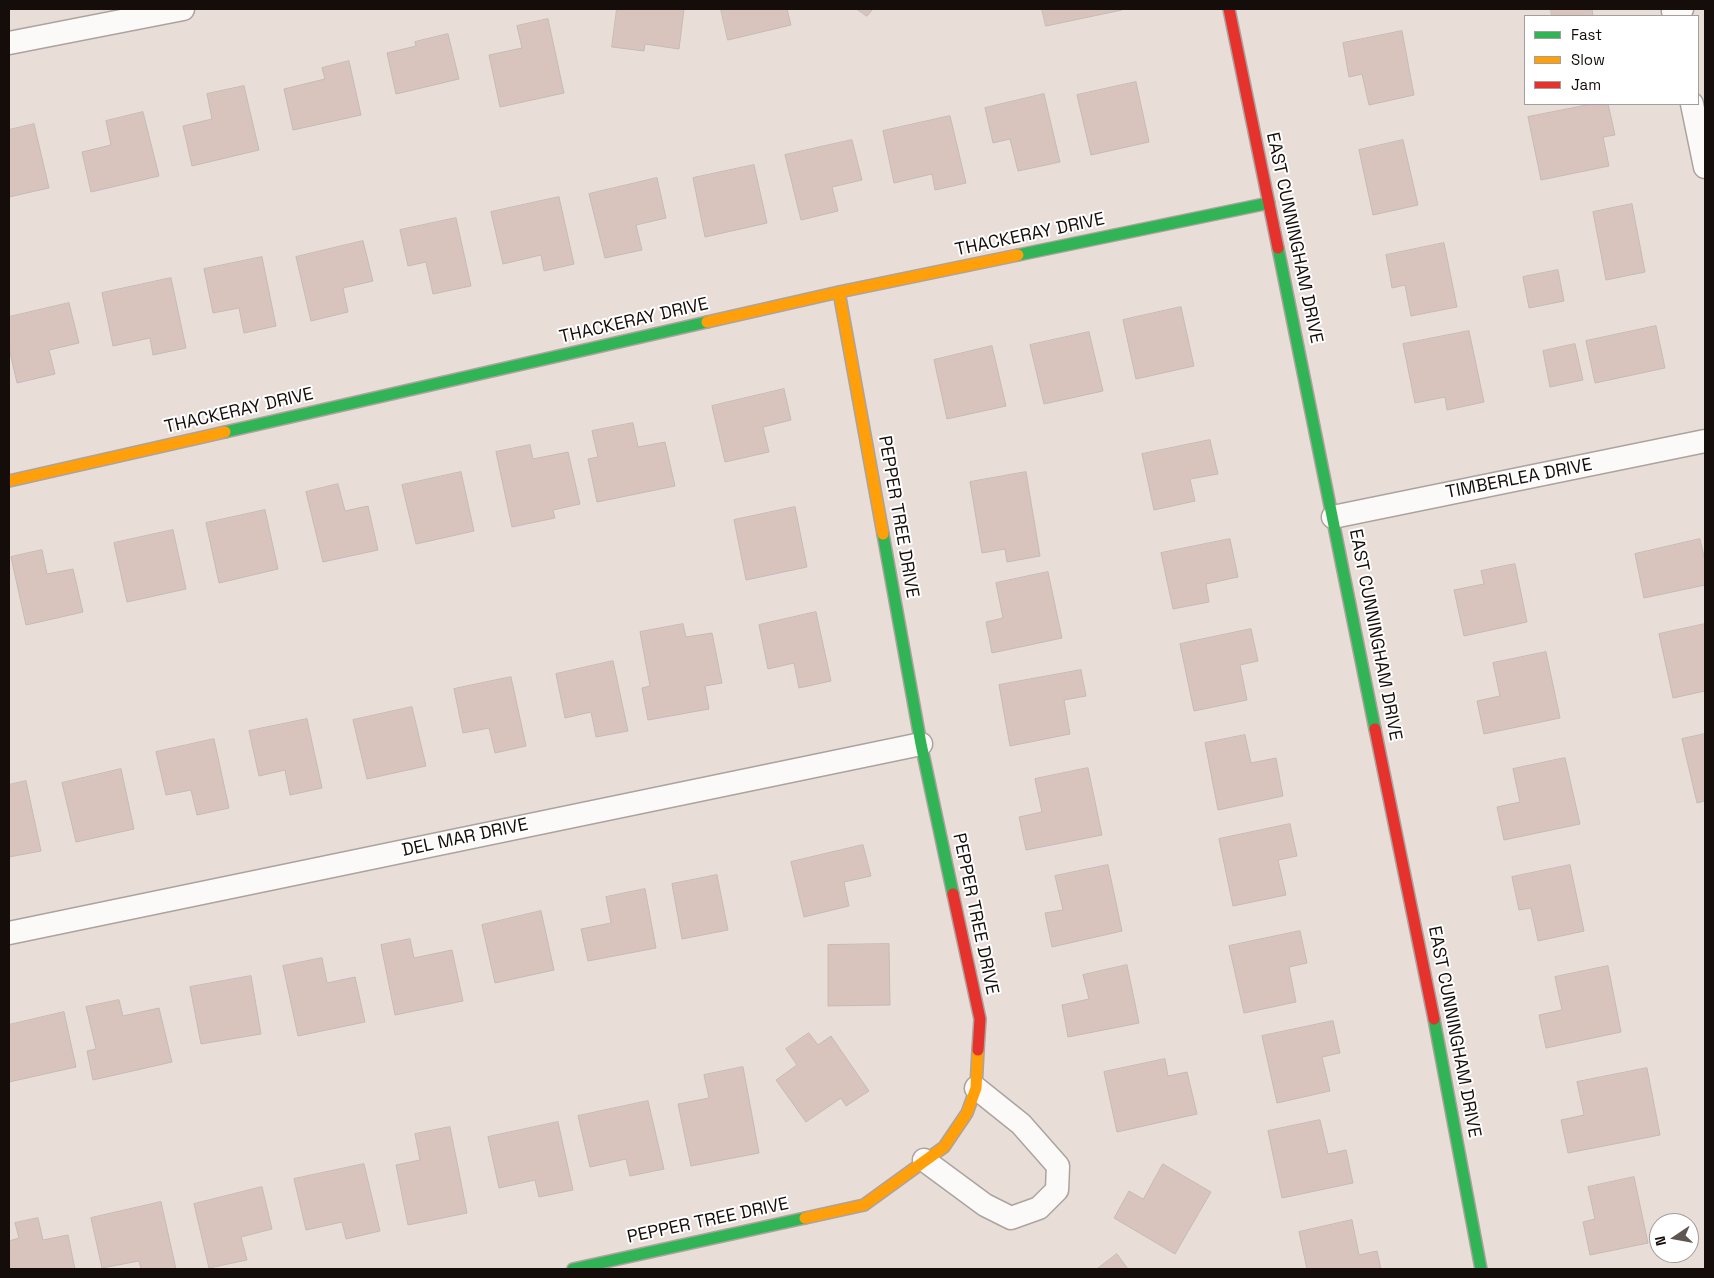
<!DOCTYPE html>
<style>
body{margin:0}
#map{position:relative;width:1714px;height:1278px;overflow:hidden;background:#e9ddd8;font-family:"Space Grotesk",sans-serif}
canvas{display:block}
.frame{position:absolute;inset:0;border:10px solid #140d09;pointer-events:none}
.legend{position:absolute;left:1524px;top:15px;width:175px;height:90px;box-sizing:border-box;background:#fff;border:1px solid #a19e9d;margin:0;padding:6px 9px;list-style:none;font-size:15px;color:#140d09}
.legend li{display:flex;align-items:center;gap:10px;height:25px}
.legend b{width:25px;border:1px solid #a19e9d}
.north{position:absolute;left:1649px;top:1213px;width:50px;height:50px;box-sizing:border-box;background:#fff;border:1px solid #a19e9d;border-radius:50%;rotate:258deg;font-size:14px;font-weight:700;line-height:20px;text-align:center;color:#140d09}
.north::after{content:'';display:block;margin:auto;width:18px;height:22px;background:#5f5651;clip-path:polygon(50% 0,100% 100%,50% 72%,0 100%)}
</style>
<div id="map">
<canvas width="1714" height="1278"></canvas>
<div class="frame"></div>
<ul class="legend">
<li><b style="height:6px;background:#30b455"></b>Fast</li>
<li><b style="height:6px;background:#ff9f0a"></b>Slow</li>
<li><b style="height:6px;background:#e5322d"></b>Jam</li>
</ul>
<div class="north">N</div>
</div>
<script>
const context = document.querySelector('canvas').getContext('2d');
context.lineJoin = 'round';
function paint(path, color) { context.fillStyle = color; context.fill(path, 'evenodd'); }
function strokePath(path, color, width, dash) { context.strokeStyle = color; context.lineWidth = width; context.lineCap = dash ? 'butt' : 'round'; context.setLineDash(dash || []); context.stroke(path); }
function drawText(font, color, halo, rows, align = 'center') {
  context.font = font + ' "Space Grotesk",sans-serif'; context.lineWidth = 4; context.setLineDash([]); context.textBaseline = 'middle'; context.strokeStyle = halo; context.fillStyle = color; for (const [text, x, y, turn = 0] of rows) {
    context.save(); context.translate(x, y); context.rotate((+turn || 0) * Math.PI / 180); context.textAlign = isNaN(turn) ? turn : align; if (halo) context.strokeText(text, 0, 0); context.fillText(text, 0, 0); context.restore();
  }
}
const building = new Path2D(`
 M 617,9 L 684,9 L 679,49 L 645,44 L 644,51 L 612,47 Z
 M 721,9 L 787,9 L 791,25 L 728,40 Z
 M 857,9 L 873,9 L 867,16 Z
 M 1042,9 L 1122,9 L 1122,10 L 1046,26 Z
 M 1551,9 L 1592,9 L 1593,16 L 1552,16 Z
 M 548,19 L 564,93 L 500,107 L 489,55 L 522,48 L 517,26 Z
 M 1402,31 L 1414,95 L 1369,105 L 1362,74 L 1349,77 L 1343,43 Z
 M 448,34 L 459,79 L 396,94 L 387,53 L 416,46 L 415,42 Z
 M 349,61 L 361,115 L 293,130 L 284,89 L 325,79 L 322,68 Z
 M 1136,82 L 1149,142 L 1091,155 L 1077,95 Z
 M 244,86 L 259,150 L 192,166 L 183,126 L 212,119 L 207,94 Z
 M 1044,94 L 1060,162 L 1018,171 L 1010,139 L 993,143 L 985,108 Z
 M 1592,104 L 1608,104 L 1615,135 L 1603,137 L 1609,166 L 1541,180 L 1528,117 Z
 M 143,112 L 159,176 L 91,192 L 82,152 L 111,145 L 106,121 Z
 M 950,116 L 966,183 L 935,190 L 932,174 L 894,183 L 883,131 Z
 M 34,124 L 49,188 L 9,197 L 9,130 Z
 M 852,140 L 862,180 L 832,187 L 838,211 L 801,220 L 785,155 Z
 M 1403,140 L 1418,205 L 1373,215 L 1359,150 Z
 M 754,165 L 767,223 L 705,237 L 693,178 Z
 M 657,178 L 666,218 L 636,225 L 642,250 L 605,258 L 589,194 Z
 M 559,197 L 574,264 L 544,271 L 541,255 L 503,264 L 491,212 Z
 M 1632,204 L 1645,272 L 1606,280 L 1593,212 Z
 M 456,218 L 471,286 L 433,294 L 426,262 L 408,266 L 400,230 Z
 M 363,241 L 373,281 L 343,288 L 348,312 L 311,321 L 296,257 Z
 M 1444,243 L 1457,307 L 1411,316 L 1405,285 L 1392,288 L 1386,255 Z
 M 262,257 L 276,326 L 244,333 L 239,308 L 213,313 L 204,269 Z
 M 1558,270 L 1564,301 L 1529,308 L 1523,277 Z
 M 171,278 L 186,348 L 153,355 L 150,338 L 113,346 L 102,293 Z
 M 69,303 L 79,343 L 49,350 L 55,374 L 17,383 L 9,348 L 9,317 Z
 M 1181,307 L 1194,366 L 1136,379 L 1123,320 Z
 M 1656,326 L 1665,368 L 1595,383 L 1586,341 Z
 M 1469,331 L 1484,402 L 1447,410 L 1445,397 L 1415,403 L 1403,344 Z
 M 1089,332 L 1103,391 L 1044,404 L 1030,345 Z
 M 1575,344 L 1583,380 L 1550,387 L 1543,351 Z
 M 992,346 L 1006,406 L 947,419 L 934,360 Z
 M 784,389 L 791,420 L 763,427 L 769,452 L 725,462 L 712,406 Z
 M 633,423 L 638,447 L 665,442 L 675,486 L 597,502 L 588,459 L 598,457 L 592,431 Z
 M 1210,440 L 1218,474 L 1190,479 L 1195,501 L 1154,510 L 1142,454 Z
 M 530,445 L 533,459 L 568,452 L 580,504 L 553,510 L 555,518 L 512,527 L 496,452 Z
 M 461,472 L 474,531 L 416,544 L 402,485 Z
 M 1026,472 L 1040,556 L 1007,562 L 1005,549 L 982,553 L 970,482 Z
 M 338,484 L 345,511 L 368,506 L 378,550 L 323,562 L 306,492 Z
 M 795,507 L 807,567 L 746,580 L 734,520 Z
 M 265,510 L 278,569 L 219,583 L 206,523 Z
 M 173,530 L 186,589 L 127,602 L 114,543 Z
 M 1230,539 L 1238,577 L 1206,584 L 1209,602 L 1173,609 L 1161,553 Z
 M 1700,539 L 1705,561 L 1705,585 L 1644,598 L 1635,554 Z
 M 42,550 L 47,574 L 73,569 L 83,612 L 26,625 L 11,557 Z
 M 1515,564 L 1527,622 L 1464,636 L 1454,590 L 1484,584 L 1481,571 Z
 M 1048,572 L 1062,638 L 992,653 L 986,622 L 1003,618 L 996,583 Z
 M 816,612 L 831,681 L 799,688 L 794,663 L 768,669 L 759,625 Z
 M 683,624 L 686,637 L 712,633 L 722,683 L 705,686 L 709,709 L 648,720 L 642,688 L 650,686 L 640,632 Z
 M 1705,624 L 1705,691 L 1673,698 L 1659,634 Z
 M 1251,629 L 1258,661 L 1240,665 L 1247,700 L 1194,711 L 1180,644 Z
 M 1546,652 L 1560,718 L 1484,734 L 1477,701 L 1500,696 L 1493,663 Z
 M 613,661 L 628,731 L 596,737 L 591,712 L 565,718 L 556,674 Z
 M 1081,670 L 1086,696 L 1064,700 L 1070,734 L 1010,746 L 999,685 Z
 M 511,677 L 526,746 L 495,753 L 489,728 L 463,733 L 454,689 Z
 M 412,707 L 426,766 L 367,779 L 353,720 Z
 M 307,719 L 322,788 L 290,795 L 285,770 L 259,776 L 249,731 Z
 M 1705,734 L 1705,801 L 1697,803 L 1682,739 Z
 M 1245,735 L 1251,763 L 1276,758 L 1283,796 L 1218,810 L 1205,743 Z
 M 214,739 L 229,808 L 197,815 L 191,790 L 166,795 L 156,752 Z
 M 1565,758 L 1580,824 L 1504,840 L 1497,807 L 1520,802 L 1513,769 Z
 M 1088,768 L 1102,835 L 1026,850 L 1019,817 L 1042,812 L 1035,779 Z
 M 121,769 L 134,829 L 76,842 L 62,783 Z
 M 26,781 L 41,851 L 9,857 L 9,785 Z
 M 1290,824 L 1297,856 L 1278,860 L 1286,895 L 1233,906 L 1219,839 Z
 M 863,845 L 871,876 L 844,882 L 849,906 L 804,917 L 791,862 Z
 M 1108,865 L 1122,931 L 1052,947 L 1045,913 L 1063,910 L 1055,876 Z
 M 1570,865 L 1584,931 L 1538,941 L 1531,908 L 1519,910 L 1512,877 Z
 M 717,875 L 728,930 L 682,939 L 672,884 Z
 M 645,889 L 656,948 L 588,961 L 581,929 L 611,923 L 606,897 Z
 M 541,911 L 554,970 L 495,983 L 482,925 Z
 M 1300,931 L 1307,963 L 1289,967 L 1296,1002 L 1244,1013 L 1229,946 Z
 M 410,939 L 414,958 L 452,950 L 463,1001 L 395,1015 L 381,945 Z
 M 889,944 L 890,1005 L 828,1006 L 828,945 Z
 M 322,958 L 327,983 L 355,977 L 365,1022 L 298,1036 L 283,966 Z
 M 1127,965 L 1139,1023 L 1068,1037 L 1062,1005 L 1089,999 L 1083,975 Z
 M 1608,966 L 1621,1032 L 1546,1048 L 1539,1015 L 1562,1010 L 1555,977 Z
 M 251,976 L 261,1034 L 201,1044 L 190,987 Z
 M 119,1000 L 123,1016 L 159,1008 L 172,1062 L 93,1080 L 87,1051 L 96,1049 L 86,1007 Z
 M 64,1012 L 76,1067 L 9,1082 L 9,1025 Z
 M 1333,1021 L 1340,1053 L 1322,1057 L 1330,1091 L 1277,1103 L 1262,1036 Z
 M 809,1033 L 818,1045 L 831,1036 L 869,1091 L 846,1106 L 841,1098 L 806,1122 L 776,1080 L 797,1065 L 786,1049 Z
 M 1165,1059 L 1168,1076 L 1187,1072 L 1197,1114 L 1117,1132 L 1104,1072 Z
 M 743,1067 L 759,1153 L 691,1166 L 678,1104 L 709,1098 L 704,1075 Z
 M 1647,1068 L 1660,1135 L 1568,1153 L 1561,1120 L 1584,1115 L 1577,1082 Z
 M 648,1101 L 664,1169 L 630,1176 L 626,1159 L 590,1167 L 578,1116 Z
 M 1320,1120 L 1328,1154 L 1346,1150 L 1353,1183 L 1282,1198 L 1268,1131 Z
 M 558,1122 L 573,1190 L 539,1197 L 535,1180 L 499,1188 L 488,1137 Z
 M 450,1127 L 467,1213 L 408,1225 L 396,1165 L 420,1160 L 415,1134 Z
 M 364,1164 L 380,1231 L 346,1239 L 342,1222 L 306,1230 L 294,1179 Z
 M 1163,1164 L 1211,1192 L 1175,1254 L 1114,1218 L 1129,1191 L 1143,1199 Z
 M 1634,1177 L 1648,1243 L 1590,1255 L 1583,1222 L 1595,1219 L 1588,1187 Z
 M 262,1187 L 272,1229 L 241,1237 L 247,1260 L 209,1268 L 194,1204 Z
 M 161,1202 L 176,1269 L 141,1269 L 139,1261 L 102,1268 L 91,1218 Z
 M 38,1218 L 43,1240 L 68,1235 L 75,1269 L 10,1269 L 9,1241 L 19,1238 L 15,1223 Z
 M 1352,1220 L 1359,1255 L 1377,1251 L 1381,1269 L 1307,1269 L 1299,1232 Z
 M 1117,1254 L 1128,1269 L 1097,1269 Z`);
const street = new Path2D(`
 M 1673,11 L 1682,9
 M 9,43 L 183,9
 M 1692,104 L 1705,167
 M 1333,517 L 1705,441
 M 9,933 L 921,744
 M 924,1160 L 985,1205 L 1011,1218 L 1039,1208 L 1057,1190 L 1058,1166 L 1021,1124 L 976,1088`);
const fast = new Path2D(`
 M 1278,248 L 1375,729
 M 1018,255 L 1269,203
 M 225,432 L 707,322
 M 883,534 L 921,744 L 953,894
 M 1434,1019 L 1481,1269
 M 573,1269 L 805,1218`);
const slow = new Path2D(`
 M 839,292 L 883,534
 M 707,322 L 839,292 L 1018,255
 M 9,481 L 225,432
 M 805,1218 L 864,1205 L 944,1147 L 967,1113 L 976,1088 L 978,1050`);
const jam = new Path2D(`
 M 1229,9 L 1278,248
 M 1375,729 L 1434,1019
 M 953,894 L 980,1019 L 978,1050`);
const streetNames = [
 ["THACKERAY DRIVE",1030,235,-12],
 ["EAST CUNNINGHAM DRIVE",1294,238,78],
 ["THACKERAY DRIVE",634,321,-13],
 ["THACKERAY DRIVE",239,411,-13],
 ["TIMBERLEA DRIVE",1519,479,-11],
 ["PEPPER TREE DRIVE",898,517,80],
 ["EAST CUNNINGHAM DRIVE",1375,635,79],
 ["DEL MAR DRIVE",465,838,-12],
 ["PEPPER TREE DRIVE",975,914,78],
 ["EAST CUNNINGHAM DRIVE",1454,1032,79],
 ["PEPPER TREE DRIVE",708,1221,-12]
];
paint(building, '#d8c4bd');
strokePath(building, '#c4bab6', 1);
strokePath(street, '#aca39f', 25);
strokePath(fast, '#aca39f', 14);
strokePath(slow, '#aca39f', 14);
strokePath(jam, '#aca39f', 14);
strokePath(street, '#fcfaf9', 22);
strokePath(fast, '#30b455', 11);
strokePath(slow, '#ff9f0a', 11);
strokePath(jam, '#e5322d', 11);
drawText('18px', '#140d09', '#fff', streetNames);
</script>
